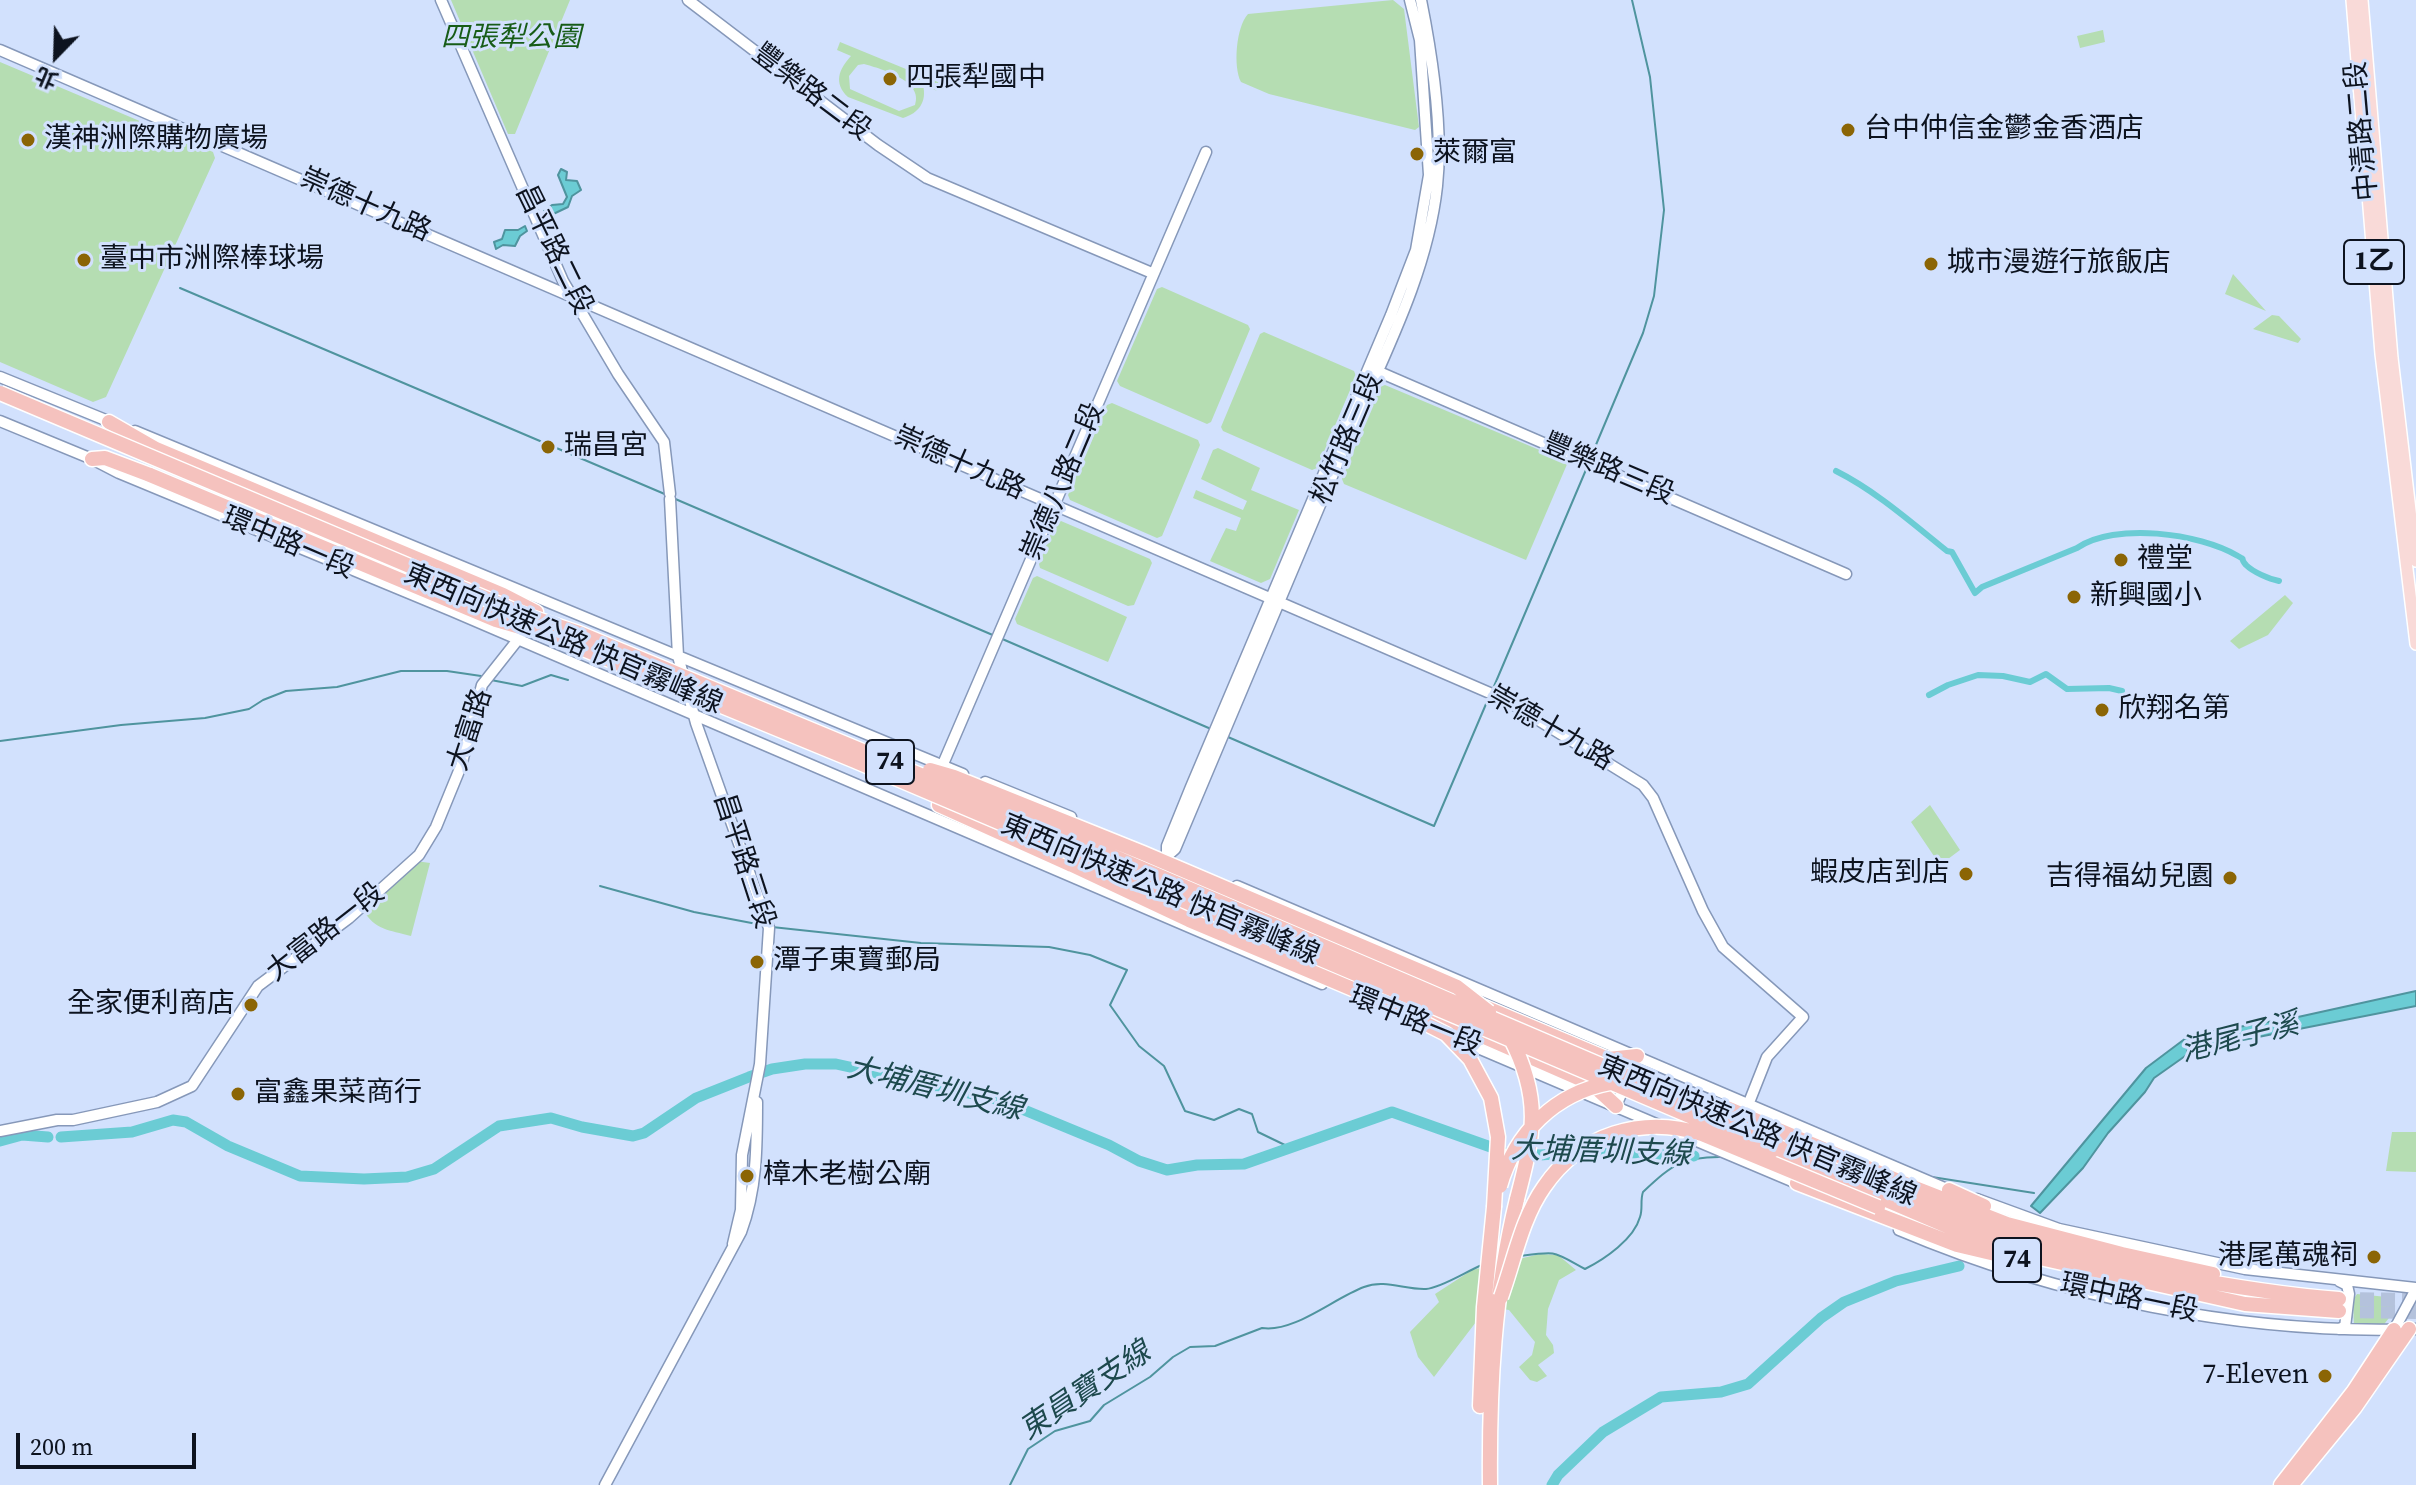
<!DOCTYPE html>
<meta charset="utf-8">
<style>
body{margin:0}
#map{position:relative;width:2416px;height:1485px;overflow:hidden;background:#d2e1fd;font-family:"Source Serif 4","Noto Sans TC",serif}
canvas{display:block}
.north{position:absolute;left:16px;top:16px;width:80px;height:80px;-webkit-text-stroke:6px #d2e1fd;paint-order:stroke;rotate:203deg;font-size:22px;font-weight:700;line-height:32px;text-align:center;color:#0d131f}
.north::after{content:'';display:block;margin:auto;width:28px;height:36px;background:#0d131f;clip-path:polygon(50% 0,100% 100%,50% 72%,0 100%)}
.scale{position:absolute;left:16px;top:1433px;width:180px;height:36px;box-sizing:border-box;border:4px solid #0d131f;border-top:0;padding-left:10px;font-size:24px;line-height:28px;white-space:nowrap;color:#0d131f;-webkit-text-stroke:6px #d2e1fd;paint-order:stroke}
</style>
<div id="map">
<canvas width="2416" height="1485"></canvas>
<div class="north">北</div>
<div class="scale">200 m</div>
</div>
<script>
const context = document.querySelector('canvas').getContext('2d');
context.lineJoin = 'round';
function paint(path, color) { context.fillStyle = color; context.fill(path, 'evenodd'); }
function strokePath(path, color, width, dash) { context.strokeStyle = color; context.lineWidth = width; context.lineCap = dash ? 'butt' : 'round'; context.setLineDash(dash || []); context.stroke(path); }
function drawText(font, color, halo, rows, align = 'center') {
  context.font = font + ' "Source Serif 4","Noto Sans TC",serif'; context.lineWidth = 6; context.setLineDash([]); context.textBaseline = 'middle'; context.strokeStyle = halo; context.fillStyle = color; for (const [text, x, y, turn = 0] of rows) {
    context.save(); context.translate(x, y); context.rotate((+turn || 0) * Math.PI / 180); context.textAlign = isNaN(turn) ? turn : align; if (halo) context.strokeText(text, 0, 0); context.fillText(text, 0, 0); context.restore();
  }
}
const green = new Path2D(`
 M 451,0 L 570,0 L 515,134 L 508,134 Z
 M 1393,0 L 1404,9 L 1419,127 L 1415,130 L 1269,94 L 1241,82 C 1233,67 1236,27 1248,14 Z
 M 2103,30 L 2105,42 L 2080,48 L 2077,36 Z
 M 840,42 L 940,83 L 937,91 L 923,85 C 927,102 919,113 903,118 L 848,97 C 833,83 839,69 851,56 L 837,50 ZM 864,64 C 882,69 924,81 915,105 L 899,111 L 850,89 L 849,76 L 858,65 Z
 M 0,62 L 213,152 L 215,158 L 106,397 L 93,402 L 0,362 Z
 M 2233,274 L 2266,311 L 2225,294 Z
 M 1162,287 L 1248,325 L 1250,329 L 1211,422 L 1207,424 L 1120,386 L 1117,381 L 1157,289 Z
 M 2272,315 L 2279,316 L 2301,339 L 2298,343 L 2253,329 Z
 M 1264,332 L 1354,371 L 1356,376 L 1317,468 L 1312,470 L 1223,431 L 1221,427 L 1260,334 Z
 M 1385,385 L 1568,462 L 1526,560 L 1344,484 L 1342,479 L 1380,387 Z
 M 1112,403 L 1198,440 L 1200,445 L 1162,536 L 1157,538 L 1070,500 L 1068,495 L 1107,405 Z
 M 1218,448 L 1260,468 L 1251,490 L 1299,510 L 1270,579 L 1261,583 L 1210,561 L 1226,528 L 1236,531 L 1241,518 L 1193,498 L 1196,490 L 1243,510 L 1247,501 L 1201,479 L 1213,450 Z
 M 1061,521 L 1150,559 L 1152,563 L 1134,605 L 1128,606 L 1040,568 L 1039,564 L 1055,523 Z
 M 1037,576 L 1127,617 L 1108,662 L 1017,624 L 1015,619 L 1033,578 Z
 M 2285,595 L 2293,603 L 2268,635 L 2239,649 L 2230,641 Z
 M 1930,805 L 1960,850 L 1940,865 L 1911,822 Z
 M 416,861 L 430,863 L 411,936 C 389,930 375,930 363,910 Z
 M 2392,1132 L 2416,1132 L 2416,1172 L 2386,1171 Z
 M 1540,1254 L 1558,1255 L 1576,1270 L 1559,1280 L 1548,1309 L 1546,1335 L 1553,1345 L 1554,1353 L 1538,1365 L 1547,1376 L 1537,1382 L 1530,1380 L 1519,1367 L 1532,1355 L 1535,1342 L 1509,1310 L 1484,1306 L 1476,1322 L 1434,1377 L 1418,1357 L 1410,1332 L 1439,1302 L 1435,1294 L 1472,1270 Z
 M 2357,1294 L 2387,1297 L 2395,1310 L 2382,1327 L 2354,1327 L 2353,1300 Z`);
const water = new Path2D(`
 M 561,169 L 567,172 L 566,180 L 577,181 L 581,190 L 572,196 L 568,207 L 547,217 L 544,211 L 552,205 L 563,204 L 567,197 L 558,175 Z
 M 525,226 L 527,231 L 520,236 L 515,246 L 503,245 L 496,249 L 494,242 L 502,239 L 505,230 L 518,230 Z
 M 2416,991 L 2416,1006 L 2187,1051 L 2188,1054 L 2154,1078 L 2145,1092 L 2108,1133 L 2083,1168 L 2040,1213 L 2031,1206 L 2146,1068 L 2190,1035 L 2298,1017 Z`);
const stream = new Path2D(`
 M 180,288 L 667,495
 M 1590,459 L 1643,333 L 1654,296 L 1664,210 L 1650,77 L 1632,0
 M 673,498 L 995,636
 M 1000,638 L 1211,729
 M 491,680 L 522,686 L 551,675 L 568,680
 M 1492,691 L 1588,465
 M 1228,737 L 1434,826 L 1489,697
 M 0,741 L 121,725 L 205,718 L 249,709 L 263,700 L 286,691 L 337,687 L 401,671 L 447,671 L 481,676
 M 600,886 L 694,912 L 762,925
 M 772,927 L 921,943 L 1049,947 L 1090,955 L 1127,970 L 1110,1005 L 1139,1046 L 1164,1066 L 1185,1111 L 1214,1120 L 1239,1109 L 1252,1114 L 1258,1132 L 1289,1147
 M 1932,1177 L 2034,1193
 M 1520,1256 C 1558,1251 1552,1251 1585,1269 C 1605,1259 1634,1239 1640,1217 C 1643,1209 1640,1200 1643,1192 C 1673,1164 1683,1156 1724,1157
 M 1010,1485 L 1028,1449 L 1055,1431 L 1090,1421 L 1104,1405 L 1150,1377 L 1173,1357 L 1190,1347 L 1215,1346 L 1262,1328 C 1294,1333 1334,1298 1364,1287 C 1385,1279 1405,1290 1426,1289 C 1441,1288 1467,1271 1482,1265`);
const canal = new Path2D(`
 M 1836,471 C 1876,491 1912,523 1947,551 L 1952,552 L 1975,593 L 1982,587 L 2077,548 C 2115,522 2199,533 2238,556 C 2247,561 2239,557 2246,565 C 2253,572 2269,579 2279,581
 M 1929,695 L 1948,685 L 1978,675 L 2003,676 L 2030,682 L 2046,674 L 2067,689 L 2109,688 L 2122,691`);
const river = new Path2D(`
 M 61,1137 L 132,1132 L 173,1120 L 186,1122 L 228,1146 L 300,1176 L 364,1179 L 407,1177 L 434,1169 L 499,1126 L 551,1118 L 582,1127 L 633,1136 L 644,1133 L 696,1098 L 749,1077 L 772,1069 L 805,1064 L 836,1064 L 1000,1100 L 1109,1145 L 1139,1161 L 1167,1170 L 1197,1165 L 1244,1164 L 1392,1112 L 1502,1151
 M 0,1141 L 22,1135 L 48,1137
 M 1523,1154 L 1540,1155 L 1596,1151 L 1694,1156
 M 1552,1485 L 1558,1475 L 1603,1432 L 1661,1397 L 1721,1392 L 1748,1384 L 1821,1318 L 1844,1302 L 1896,1281 L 1959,1266`);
const highwayTunnel = new Path2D(`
 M 2339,1299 L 2416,1300
 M 2339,1311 L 2416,1312`);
const secondary = new Path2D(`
 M 441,0 L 563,281 L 618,374 L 664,442 L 670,494
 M 688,0 L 878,145 L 927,178 L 1152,273
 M 0,50 L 1506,700 L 1643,785 L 1653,798 L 1703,911 L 1723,947 L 1803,1017 L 1767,1057 L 1748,1105
 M 1370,368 L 1846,574
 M 0,377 L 113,423
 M 0,421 L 92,459 L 119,473 L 452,611 L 1322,984
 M 135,431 L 963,774
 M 670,499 L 678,656 L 696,723 L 769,928 L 760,1064 L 742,1155 L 741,1210 L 733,1244
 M 940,771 L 1206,152
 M 985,782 L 1071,817
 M 1167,856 L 1167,846 L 1191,787 L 1391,315 L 1416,250 L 1429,175 L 1420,40 L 1410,0
 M 1163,866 L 1167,856 L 1175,849 C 1231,715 1287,581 1344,448 C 1379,364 1427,278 1437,186 C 1443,130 1432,55 1421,0
 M 1237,886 L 1954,1192
 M 1452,1037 L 1661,1126
 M 1616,1106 L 1637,1056
 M 0,1131 L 57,1120 L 73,1120 L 157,1102 L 192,1086 L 258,986 L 349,918 L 419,855 L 436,827 L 461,766 L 482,685 L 520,637
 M 1680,1134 L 1801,1185
 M 1977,1199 L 2059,1229 L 2245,1269 L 2416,1288
 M 1899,1230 C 2057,1297 2244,1335 2416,1329
 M 2339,1329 L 2345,1327 L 2349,1294 L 2347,1285 L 2339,1281
 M 2394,1330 L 2416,1289
 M 605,1485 L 741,1232 C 757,1189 757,1146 757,1102`);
const primary = new Path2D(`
 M 2352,0 L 2381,354 L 2416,644
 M 2362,0 L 2392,358 L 2416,561`);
const highway = new Path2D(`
 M 109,422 L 156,449 L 503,595 L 536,612
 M 92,459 L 105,458 L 150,475
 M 939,805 L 1072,865
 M 1425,982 L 1608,1059 L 1637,1056
 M 1416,1007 L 1592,1084 L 1616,1106
 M 1776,1140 C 1848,1171 1920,1206 1994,1232 C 2050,1252 2107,1263 2165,1274 C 2223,1285 2281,1295 2339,1299
 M 1772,1151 L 1961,1232 L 2031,1256 L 2245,1304 L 2339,1311
 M 1797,1183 L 1957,1245 L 2012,1258
 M 1910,1186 L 2007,1224 L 2122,1254 L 2213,1274
 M 1949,1190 L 1984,1206
 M 1480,1406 L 1484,1307 L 1494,1207
 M 1490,1485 C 1489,1389 1494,1292 1517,1199
 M 2281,1485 L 2354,1391 L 2394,1330
 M 2291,1485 L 2355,1407 L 2409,1329`);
const highwayBridge = new Path2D(`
 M 0,393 L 528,616 L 579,633 L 1024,818 L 1776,1140
 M 150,475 L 496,620 L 527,629
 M 520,623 L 855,761 L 1772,1151
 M 930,770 L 954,777 L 1143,853 L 1434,977 L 1457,987 L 1489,1012
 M 1072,865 L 1189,920 L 1381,1001 L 1446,1034 L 1470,1059 L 1491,1098 L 1498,1137 L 1494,1207
 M 1510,1037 C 1542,1099 1534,1134 1517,1199
 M 1722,1106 L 1910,1186
 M 1500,1186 C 1515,1133 1555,1093 1610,1083
 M 1501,1297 C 1514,1261 1522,1218 1544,1187 C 1580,1134 1642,1115 1702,1134 L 1878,1207`);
const markers = [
 [890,79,8,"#8b6505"],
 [1848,130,8,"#8b6505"],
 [28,140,8,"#8b6505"],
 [1417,154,8,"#8b6505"],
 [84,260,8,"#8b6505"],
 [1931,264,8,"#8b6505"],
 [548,447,8,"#8b6505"],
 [2121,560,8,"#8b6505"],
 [2074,597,8,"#8b6505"],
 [2102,710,8,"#8b6505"],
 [1966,874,8,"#8b6505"],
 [2230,878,8,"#8b6505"],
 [757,962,8,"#8b6505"],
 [251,1005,8,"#8b6505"],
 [238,1094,8,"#8b6505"],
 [747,1176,8,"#8b6505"],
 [2374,1257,8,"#8b6505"],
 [2325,1376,8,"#8b6505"]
];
const shields = [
 [2374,262,60],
 [890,762,48],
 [2017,1260,48]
];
const shieldNames = [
 ["1乙",2374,262],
 ["74",890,762],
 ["74",2017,1260]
];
const parkNames = [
 ["四張犁公園",511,39]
];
const poiNames = [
 ["四張犁國中",906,79],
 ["台中仲信金鬱金香酒店",1864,130],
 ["漢神洲際購物廣場",44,140],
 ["萊爾富",1433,154],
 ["臺中市洲際棒球場",100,260],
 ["城市漫遊行旅飯店",1947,264],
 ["瑞昌宮",564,447],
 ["禮堂",2137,560],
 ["新興國小",2090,597],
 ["欣翔名第",2118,710],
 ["蝦皮店到店",1950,874,"right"],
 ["吉得福幼兒園",2214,878,"right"],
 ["潭子東寶郵局",773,962],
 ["全家便利商店",235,1005,"right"],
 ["富鑫果菜商行",254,1094],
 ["樟木老樹公廟",763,1176],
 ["港尾萬魂祠",2358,1257,"right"],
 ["7-Eleven",2309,1376,"right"]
];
const streetNames = [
 ["豐樂路二段",811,93,37],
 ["中清路二段",2363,131,-95],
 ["崇德十九路",365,206,24],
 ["昌平路二段",553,250,64],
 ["松竹路三段",1348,439,-67],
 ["崇德十九路",959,464,24],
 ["豐樂路三段",1608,470,23],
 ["崇德八路二段",1064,482,-67],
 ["環中路一段",288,544,23],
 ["東西向快速公路 快官霧峰線",563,640,23],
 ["崇德十九路",1550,729,30],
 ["大富路",471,730,-72],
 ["昌平路三段",743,861,72],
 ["東西向快速公路 快官霧峰線",1160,891,23],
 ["大富路一段",326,933,-38],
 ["環中路一段",1415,1022,22],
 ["東西向快速公路 快官霧峰線",1757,1132,23],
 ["環中路一段",2129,1299,12]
];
const waterNames = [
 ["港尾子溪",2240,1039,-14],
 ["大埔厝圳支線",935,1090,14],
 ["大埔厝圳支線",1601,1153,2],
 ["東員寶支線",1086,1392,-34]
];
paint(green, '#b5ddb2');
paint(water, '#6bccd4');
strokePath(water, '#4f949e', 2);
strokePath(stream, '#4f949e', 2);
strokePath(canal, '#6bccd4', 6);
strokePath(river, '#6bccd4', 11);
strokePath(highwayTunnel, '#b4c2dc', 14, [14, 7]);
strokePath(secondary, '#8698b9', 13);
strokePath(primary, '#fff', 14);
strokePath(highway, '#fff', 17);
strokePath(secondary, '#fff', 10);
strokePath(primary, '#f9dad8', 11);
strokePath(highway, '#f5c2be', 14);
strokePath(highwayBridge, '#fff', 17, []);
strokePath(highwayBridge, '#f5c2be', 14);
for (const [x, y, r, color] of markers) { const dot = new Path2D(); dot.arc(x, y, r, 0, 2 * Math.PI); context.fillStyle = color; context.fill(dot); strokePath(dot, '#d2e1fd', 3); }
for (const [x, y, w] of shields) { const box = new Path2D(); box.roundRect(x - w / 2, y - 22, w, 44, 6); context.fillStyle = '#d2e1fd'; context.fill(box); strokePath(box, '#0d131f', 2); }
drawText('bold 26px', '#0d131f', null, shieldNames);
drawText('italic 28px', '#175c17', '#d2e1fd', parkNames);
drawText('28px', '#0d131f', '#d2e1fd', poiNames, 'left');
drawText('28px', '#0d131f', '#d2e1fd', streetNames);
drawText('italic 30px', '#1d494d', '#d2e1fd', waterNames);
</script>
